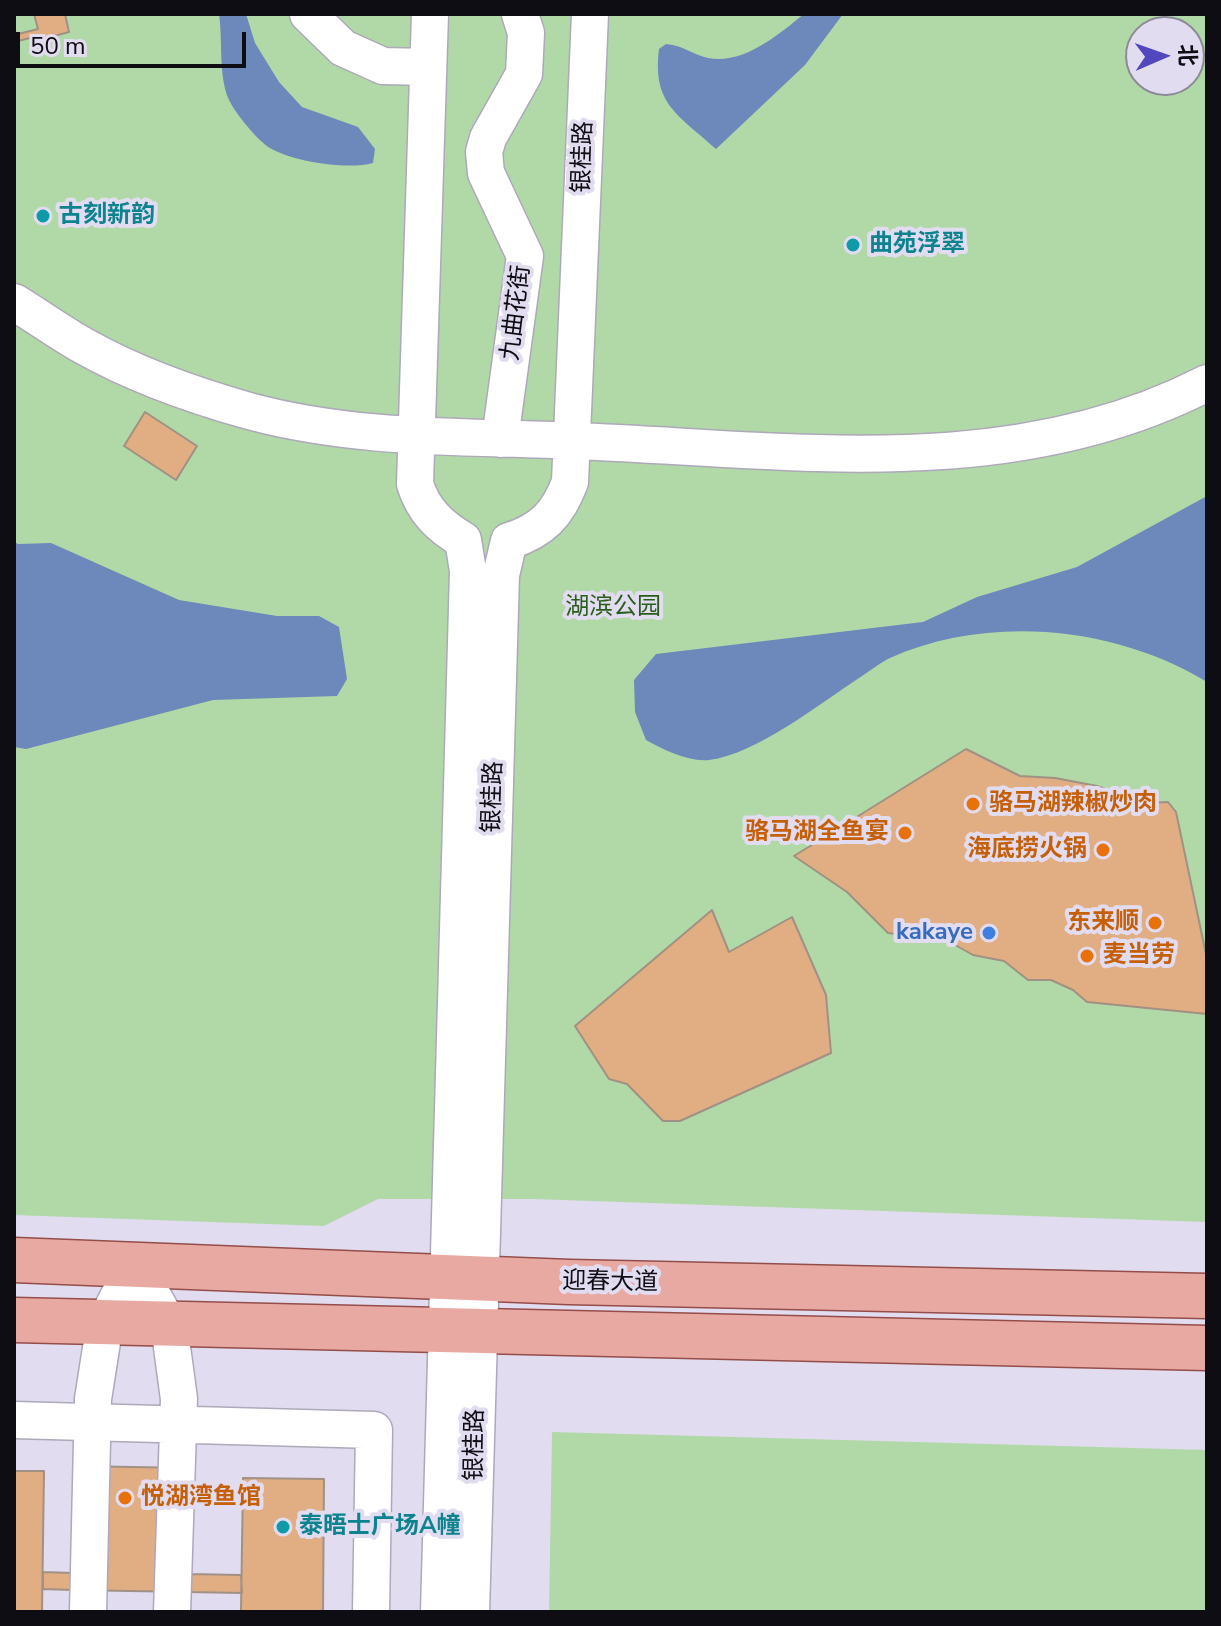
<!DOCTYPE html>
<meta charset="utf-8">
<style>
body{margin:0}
#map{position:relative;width:1221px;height:1626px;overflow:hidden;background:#e2dcf0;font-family:"Nunito Sans","Noto Sans SC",sans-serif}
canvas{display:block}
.frame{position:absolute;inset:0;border:16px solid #0f0d14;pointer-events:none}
.north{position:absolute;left:1125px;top:16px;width:80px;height:80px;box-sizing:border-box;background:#e2dcf0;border:2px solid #8e8998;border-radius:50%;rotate:88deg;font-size:22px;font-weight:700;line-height:32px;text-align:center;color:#0f0d14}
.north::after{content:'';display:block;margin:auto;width:28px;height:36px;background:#5347be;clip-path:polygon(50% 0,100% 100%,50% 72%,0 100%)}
.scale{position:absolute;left:16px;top:32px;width:230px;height:36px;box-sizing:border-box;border:4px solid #0f0d14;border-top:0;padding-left:10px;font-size:24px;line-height:28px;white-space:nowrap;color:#0f0d14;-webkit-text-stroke:6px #e2dcf0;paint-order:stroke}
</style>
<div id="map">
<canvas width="1221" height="1626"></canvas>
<div class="frame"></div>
<div class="north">北</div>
<div class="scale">50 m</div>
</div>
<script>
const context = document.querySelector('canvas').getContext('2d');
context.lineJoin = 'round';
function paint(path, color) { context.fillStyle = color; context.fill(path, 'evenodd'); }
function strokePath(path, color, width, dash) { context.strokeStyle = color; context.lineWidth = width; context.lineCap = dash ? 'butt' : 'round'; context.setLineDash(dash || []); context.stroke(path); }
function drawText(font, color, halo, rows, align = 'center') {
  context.font = font + ' "Nunito Sans","Noto Sans SC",sans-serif'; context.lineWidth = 8; context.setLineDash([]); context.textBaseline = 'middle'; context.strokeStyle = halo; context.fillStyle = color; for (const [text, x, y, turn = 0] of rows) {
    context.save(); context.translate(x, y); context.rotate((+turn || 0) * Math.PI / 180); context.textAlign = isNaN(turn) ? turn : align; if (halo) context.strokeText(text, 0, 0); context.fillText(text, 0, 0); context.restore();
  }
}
const green = new Path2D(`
 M 14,14 L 1207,14 L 1207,1222 L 533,1199 L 378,1199 L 324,1226 L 14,1215 ZM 1141,32 L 1189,32 L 1189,80 L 1141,80 Z
 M 552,1432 L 1207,1450 L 1207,1612 L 549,1612 Z`);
const water = new Path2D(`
 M 219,14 L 246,14 L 255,43 L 279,82 L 302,107 L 358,127 L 375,149 L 373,163 C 347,170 294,162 270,148 C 258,141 235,113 229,100 C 218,75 223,41 219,14 Z
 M 804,14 L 843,14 L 805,65 L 716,149 C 679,115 652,105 659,49 L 666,44 C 685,46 693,55 708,58 C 743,65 778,35 804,14 Z
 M 1207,496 L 1207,682 C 1115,626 988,614 890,658 C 879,663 869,672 859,678 C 819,704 757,754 709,760 C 688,762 664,750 646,740 L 635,712 L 634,680 L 656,654 L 923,622 L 977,597 L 1077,567 Z
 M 14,542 L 18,544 L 51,543 L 179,600 L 277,616 L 319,616 L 339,627 L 347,679 L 337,696 L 213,700 L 26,749 L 14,747 Z`);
const building = new Path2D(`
 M 34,14 L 65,14 L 69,32 L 39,40 L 38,36 L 14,42 L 14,35 L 38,29 Z
 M 145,412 L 197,446 L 176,480 L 124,446 Z
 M 966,749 L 1020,776 L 1055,778 L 1097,786 L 1144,803 L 1168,802 L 1176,812 L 1207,959 L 1207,1014 L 1087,1002 L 1073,990 L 1051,980 L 1028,980 L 1004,961 L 973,955 L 948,941 L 888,933 L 847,892 L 794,856 Z
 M 712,910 L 729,952 L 792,917 L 826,995 L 831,1053 L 680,1121 L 663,1121 L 627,1084 L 609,1079 L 575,1026 Z
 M 75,1466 L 190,1468 L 188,1592 L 72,1590 Z
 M 14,1471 L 44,1471 L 42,1612 L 14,1612 Z
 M 243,1478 L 324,1479 L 323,1612 L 241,1612 Z
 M 43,1572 L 73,1573 L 72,1590 L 43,1589 Z
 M 188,1574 L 241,1575 L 242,1593 L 188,1592 Z`);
const minor = new Path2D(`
 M 308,14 L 343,48 L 383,66 L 428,67
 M 430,14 L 415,484 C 423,510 439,526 463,540 L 468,571 L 439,1612
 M 14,302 C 37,316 59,332 82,345 C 133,374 192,395 249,411 C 356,440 465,436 574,441 C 788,449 1009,485 1207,383
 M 500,439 L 525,256 L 486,173 L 484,152 L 488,138 L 524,74 L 526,33 L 520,14
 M 135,1264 L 169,1325 L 179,1399 L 172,1612
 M 14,1420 L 374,1430 L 371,1612
 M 88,1612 L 93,1399 L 105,1323 L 135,1264
 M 471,1612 L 501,575 L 509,541 C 542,531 558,514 570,482 L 590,14`);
const major = new Path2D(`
 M 14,1260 L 569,1282 L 1207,1296
 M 14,1320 L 1207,1348`);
const markers = [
 [43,216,8,"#0f9aa8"],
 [853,245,8,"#0f9aa8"],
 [973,804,8,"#e8710a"],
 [905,833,8,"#e8710a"],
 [1103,850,8,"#e8710a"],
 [1155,923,8,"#e8710a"],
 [989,933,8,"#3f7fe0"],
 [1087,956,8,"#e8710a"],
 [125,1498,8,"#e8710a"],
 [283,1527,8,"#0f9aa8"]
];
const streetNames = [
 ["银桂路",584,157,-88],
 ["九曲花街",517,313,-83],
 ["银桂路",494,797,-88],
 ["迎春大道",610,1283,1],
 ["银桂路",476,1445,-89]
];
const cultureNames = [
 ["古刻新韵",59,216],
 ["曲苑浮翠",869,245],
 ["泰晤士广场A幢",299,1527]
];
const parkNames = [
 ["湖滨公园",613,608]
];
const foodNames = [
 ["骆马湖辣椒炒肉",989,804],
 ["骆马湖全鱼宴",889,833,"right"],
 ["海底捞火锅",1087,850,"right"],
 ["东来顺",1139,923,"right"],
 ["麦当劳",1103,956],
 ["悦湖湾鱼馆",141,1498]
];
const shopNames = [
 ["kakaye",973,933]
];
paint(green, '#b1d9a7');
paint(water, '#6d88ba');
paint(building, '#e1ae84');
strokePath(building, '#a19184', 2);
strokePath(minor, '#aea8ba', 39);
strokePath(major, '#944d49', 47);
strokePath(minor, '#fff', 36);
strokePath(major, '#e9a9a3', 44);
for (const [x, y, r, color] of markers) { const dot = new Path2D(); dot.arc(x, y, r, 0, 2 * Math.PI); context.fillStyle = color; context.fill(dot); strokePath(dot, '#e2dcf0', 3); }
drawText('24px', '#0f0d14', '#e2dcf0', streetNames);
drawText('bold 24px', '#0d838f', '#e2dcf0', cultureNames, 'left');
drawText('24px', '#295d1a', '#e2dcf0', parkNames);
drawText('bold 24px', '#c56008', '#e2dcf0', foodNames, 'left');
drawText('bold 24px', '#366cbe', '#e2dcf0', shopNames, 'right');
</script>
